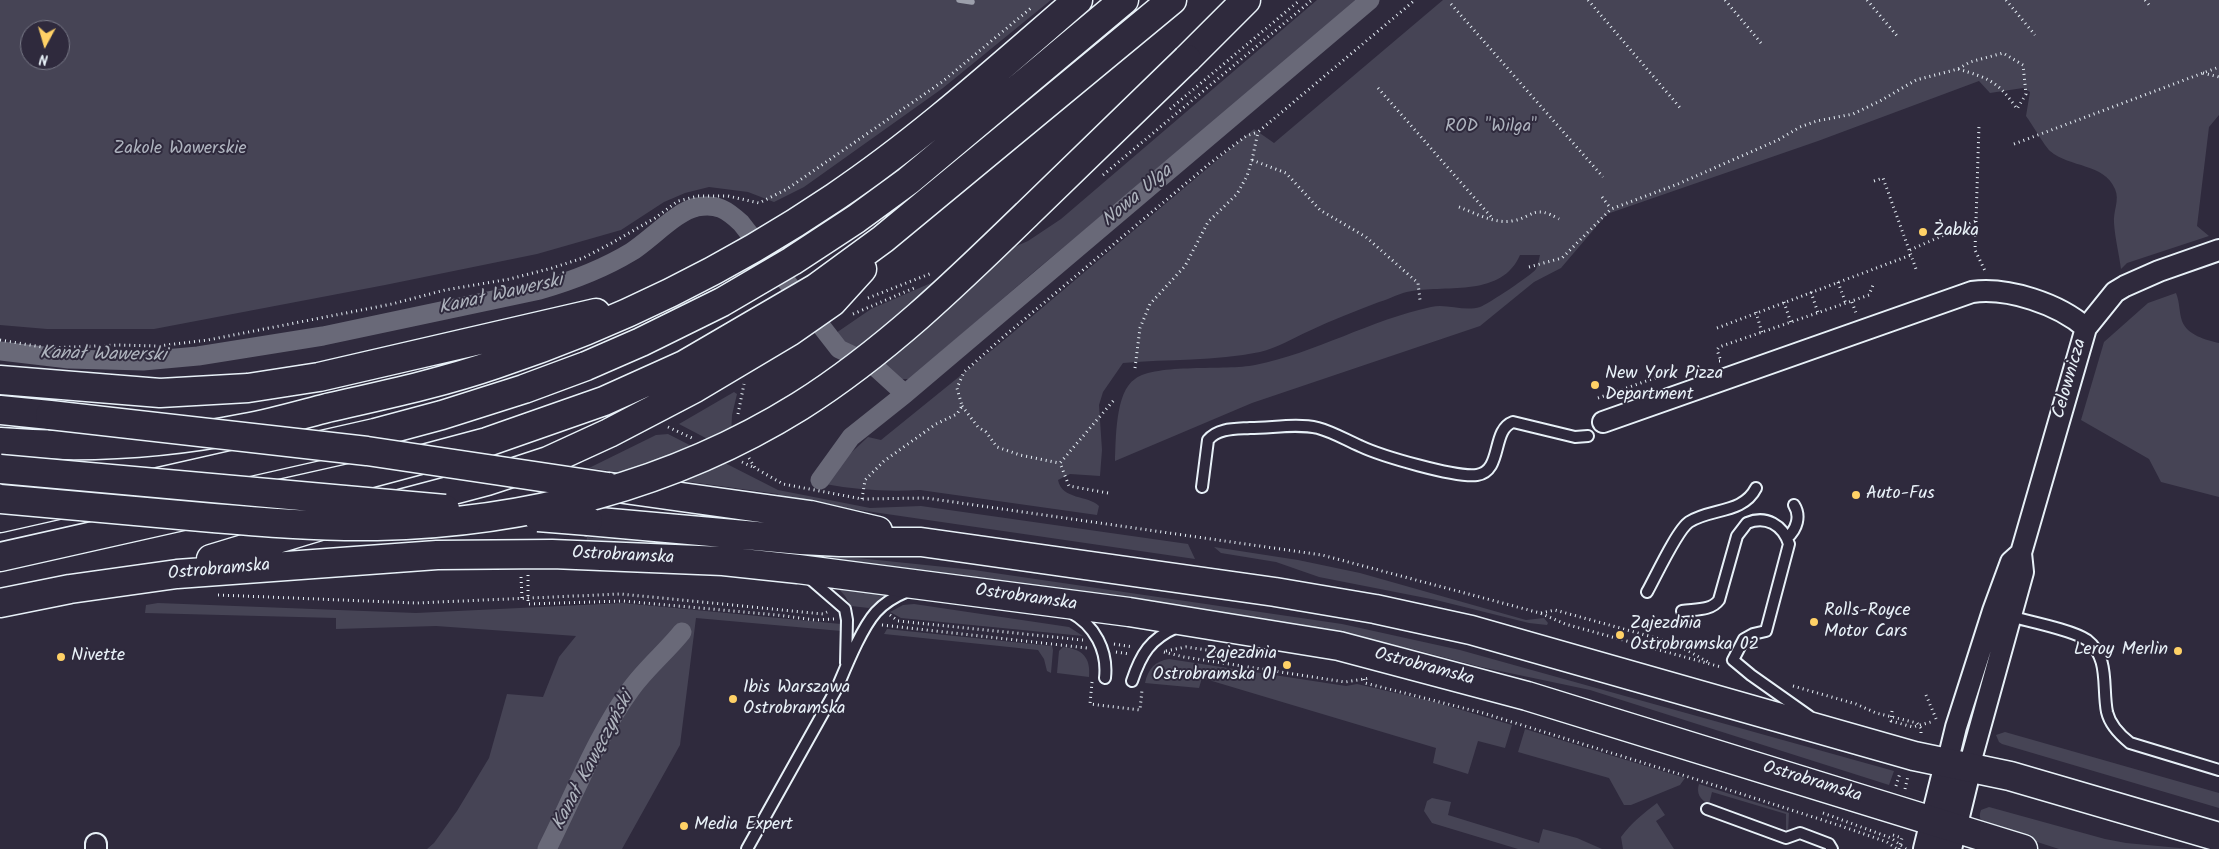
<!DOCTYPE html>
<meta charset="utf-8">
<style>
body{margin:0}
#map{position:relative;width:2219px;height:849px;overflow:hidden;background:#2f2a3d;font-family:Kalam,sans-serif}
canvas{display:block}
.north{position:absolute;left:20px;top:20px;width:50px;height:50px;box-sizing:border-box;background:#2f2a3d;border:1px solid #797a88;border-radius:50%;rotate:186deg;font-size:14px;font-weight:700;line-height:20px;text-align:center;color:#e8f1f8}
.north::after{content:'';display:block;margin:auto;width:18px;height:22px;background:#ffd166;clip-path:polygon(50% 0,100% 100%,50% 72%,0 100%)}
</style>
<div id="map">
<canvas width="2219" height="849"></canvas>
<div class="north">N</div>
</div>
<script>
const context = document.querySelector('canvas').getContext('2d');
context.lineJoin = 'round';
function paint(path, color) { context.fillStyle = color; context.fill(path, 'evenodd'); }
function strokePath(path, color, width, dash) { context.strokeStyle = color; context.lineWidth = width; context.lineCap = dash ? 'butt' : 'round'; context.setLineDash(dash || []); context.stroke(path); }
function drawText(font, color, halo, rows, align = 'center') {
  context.font = font + ' Kalam,sans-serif'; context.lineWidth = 4; context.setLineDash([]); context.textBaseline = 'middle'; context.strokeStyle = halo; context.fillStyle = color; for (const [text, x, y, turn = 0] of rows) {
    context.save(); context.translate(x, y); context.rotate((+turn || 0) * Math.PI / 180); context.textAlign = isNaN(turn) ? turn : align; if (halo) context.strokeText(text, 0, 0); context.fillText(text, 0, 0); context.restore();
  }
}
const green = new Path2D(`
 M 0,0 L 1051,0 L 943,88 L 804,187 L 774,202 L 748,192 L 709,187 L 685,193 L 664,202 L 621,230 L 537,254 L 385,285 L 154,329 L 47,329 L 0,325 ZM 30,30 L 60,30 L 60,60 L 30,60 Z
 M 1317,0 L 1361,0 L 1035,271 L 943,350 L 912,379 L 901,379 L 880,367 L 846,346 L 836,333 L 871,309 L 1028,241 L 1061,219 Z
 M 1443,0 L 2219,0 L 2219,115 L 2209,127 L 2197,226 L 2209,236 L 2127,263 L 2121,269 C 2119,254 2115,238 2114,223 C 2113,211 2120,200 2115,189 C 2104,163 2070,168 2050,151 C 2044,145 2032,124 2026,116 L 2030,92 L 2023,88 L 1990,93 L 1979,81 L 1818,141 L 1607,214 L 1561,268 L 1534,282 L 1480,326 L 1252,403 L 1115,461 C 1116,440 1115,392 1135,379 C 1156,363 1226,371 1255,365 C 1316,353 1370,320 1431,307 C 1446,303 1464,312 1480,307 C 1488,304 1532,275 1536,269 C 1538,265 1539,259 1540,255 L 1520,255 C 1502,297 1448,285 1412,291 C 1401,292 1390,299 1379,302 C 1356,311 1332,320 1309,331 C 1293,338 1277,348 1260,352 C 1215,361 1169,359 1123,363 L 1103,392 L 1099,405 L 1102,450 L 1100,476 L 1070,474 L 1058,480 C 1062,500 1088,495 1099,506 L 1097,515 L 920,490 C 888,492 857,490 825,484 L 840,463 L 868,437 L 881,440 L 997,346 L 1254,129 L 1274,143 Z
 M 2176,293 C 2180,303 2179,312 2182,321 C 2187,335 2206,340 2219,343 L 2219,497 L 2161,482 L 2149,459 L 2081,420 L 2104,342 L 2148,303 Z
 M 734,392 L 737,394 L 732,415 L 731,436 L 740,456 L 679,424 Z
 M 668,434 L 778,490 L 870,508 L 921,506 L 1188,544 L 1195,559 L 777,498 L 778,494 L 589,468 L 656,435 Z
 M 587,537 L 722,548 L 722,544 L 974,570 L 1342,624 L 1460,650 L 1894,771 L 1889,785 L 1590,690 L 1481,667 L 1412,649 L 1327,631 L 586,545 Z
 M 1214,547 L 1298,560 L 1360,573 L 1526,620 L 1544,618 L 1548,623 L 1547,625 L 1529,623 L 1436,600 L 1319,577 L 1276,562 L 1221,553 Z
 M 836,586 L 888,592 L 869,608 L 851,606 L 845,596 Z
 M 158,603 L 416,613 L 623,603 L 841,624 L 841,631 L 696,618 L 680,745 L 622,849 L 427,849 L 434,843 L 457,811 L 489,758 L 507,694 L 543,697 L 559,657 L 576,636 L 436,626 L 336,629 L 336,618 L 145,613 L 146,605 Z
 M 914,604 L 1069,627 L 1083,636 L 901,618 L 890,612 L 903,605 Z
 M 887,629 L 1052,646 L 1053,650 L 1051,673 L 1047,671 L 1044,659 L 1038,650 L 884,634 Z
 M 1063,647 C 1082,649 1091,657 1089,677 L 1057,673 L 1059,651 Z
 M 1169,659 L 1346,686 L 1357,684 L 1435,702 L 1512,725 L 1505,748 L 1478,741 L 1468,774 L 1433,763 L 1436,748 L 1202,678 L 1199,688 L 1145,683 C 1148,669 1155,661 1169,659 Z
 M 1525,729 L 1685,778 L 1680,785 L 1631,805 L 1624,805 L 1609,778 L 1518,752 Z
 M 2005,732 L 2219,793 L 2219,808 L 2002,744 L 1999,742 L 1996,735 Z
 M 1699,784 L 1789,813 L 1788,833 L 1786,833 L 1786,814 L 1712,792 L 1709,804 C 1700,800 1696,793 1699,784 Z
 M 1432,798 L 1451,802 L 1448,815 L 1539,843 L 1543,829 L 1577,838 L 1602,849 L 1518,849 L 1432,823 L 1424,811 L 1427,801 Z
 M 1657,803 L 1665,815 L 1656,821 L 1674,849 L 1623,849 L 1621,837 C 1631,823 1644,813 1657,803 Z
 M 1989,807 L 2105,839 L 2126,843 L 2190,849 L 2059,849 L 1987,826 C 1981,821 1978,818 1981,810 Z`);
const stream = new Path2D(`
 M 959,0 L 972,2`);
const canal = new Path2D(`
 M 0,351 L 69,359 L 143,361 L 198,356 L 323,336 L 540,290 C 571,281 603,269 631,252 C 649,241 678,210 697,207 C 717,203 727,210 741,223 L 839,349 L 873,365 L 905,394
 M 820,480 L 851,437 L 905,394 L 1370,0
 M 547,849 C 573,798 597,735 631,689 C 646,668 666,652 682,632`);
const path = new Path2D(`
 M 1588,0 L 1682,110
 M 1725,0 L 1761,43
 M 1867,0 L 1898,37
 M 2006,0 L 2035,35
 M 2145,0 L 2150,6
 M 1451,4 L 1603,177
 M 2203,73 L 2219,77
 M 1378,88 L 1493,219
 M 1170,109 L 1300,0
 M 2014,144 L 2219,67
 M 1252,160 L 1286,173 L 1320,210 L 1366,237 L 1418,283 L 1420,300
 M 1103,175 L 1312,0
 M 1874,181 L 1883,178 L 1916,269
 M 1602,197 L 1611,209
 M 1459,207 C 1475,213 1494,224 1512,221 C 1534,217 1533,204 1559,219
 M 1976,221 L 1975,250 L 1986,273
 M 1910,250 L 1976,221 L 1979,125
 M 1529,267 L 1562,258 L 1611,209 L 1678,184 L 1778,140 L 1800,127 L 1817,121 L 1853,114 L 1880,101 L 1916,80 L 1958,69 L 1970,62 L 2003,53 L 2023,65 L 2026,94 L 2017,109 C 1998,81 1988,78 1958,69
 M 1838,282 L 1846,304
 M 1811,292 L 1818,313
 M 868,298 L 932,273
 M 1784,302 L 1791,323
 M 1852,302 L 1856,313
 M 1756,312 L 1762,333
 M 853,314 L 914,288
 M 1717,328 L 1911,255
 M 0,340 L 48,348 L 119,345 L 158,346 L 208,340 L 264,329 L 392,304 L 445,290 L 510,279 L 552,268 L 583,258 L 610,244 L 655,218 L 678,201 L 698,196 L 728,196 L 759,203 L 787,189 L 942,82 L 1031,8
 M 1719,361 L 1721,361 L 1717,350 L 1719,347 L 1869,295 L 1873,285
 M 1135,368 L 1140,328 L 1150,304 L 1185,266 L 1208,222 L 1237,194 L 1247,176 L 1252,160 L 1258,132 L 1415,0
 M 1598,398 L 1672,372 L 1674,377
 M 962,406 L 978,427 L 986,432 L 997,447 L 1020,455 L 1059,463
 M 738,414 L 744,384
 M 668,427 L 692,438
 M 749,458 L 755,468 L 783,484 L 862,499 L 926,498 L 1322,555 L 1540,613 L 1565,624 L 1721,667
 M 742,462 L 755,468
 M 1108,493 L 1069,486 L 1060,463 L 1114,400
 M 862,499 L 865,480 L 884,461 L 936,424 L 957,414 L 962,406 L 957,388 L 964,372 L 1002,338 L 1209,164 L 1246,136 L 1258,132
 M 528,575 L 528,604 L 623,601 L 777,615 L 815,620 L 834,619
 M 521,577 L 522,599
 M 218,595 L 416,603 L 621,594 L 823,614 L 827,612
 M 1541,613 L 1555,610 L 1674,643 L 1708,662
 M 890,615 L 898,621 L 1083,640
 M 882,625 L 1087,648
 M 1114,644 L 1133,647
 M 1166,651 L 1186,647 L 1234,654
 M 1116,652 L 1130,654
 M 1164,652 L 1184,657 L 1345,682 L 1370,678
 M 1364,679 L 1365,683 L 1483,713 L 1692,778 L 1841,826 L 1887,842 L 1897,849
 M 1092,682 L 1090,704 L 1140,710 L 1142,690
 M 1793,686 L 1856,704 L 1876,713 L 1917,723 L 1921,728 L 1921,734
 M 1926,695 L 1937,721
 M 1892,711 L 1891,721 L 1913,727 L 1931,722
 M 1896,786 L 1900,773
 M 1905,789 L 1908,776
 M 1823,813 L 1891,838 L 1906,849
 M 1893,835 L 1902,838 L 1899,849`);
const service = new Path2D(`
 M 1202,487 L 1208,440 C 1218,428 1235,429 1250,428 C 1272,428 1297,423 1318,428 C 1333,432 1346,440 1360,446 C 1381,456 1456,478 1477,475 C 1503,471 1491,430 1513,422 L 1575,437 L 1588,436
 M 1787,538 C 1797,529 1801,516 1794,505
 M 808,577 L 845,609 L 847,620 L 846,663
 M 1647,592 C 1655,578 1677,530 1689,522 C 1710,508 1743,514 1756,488
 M 1682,611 C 1695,609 1711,611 1719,600 L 1737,536 L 1747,523 C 1766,515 1783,525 1789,544 L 1766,631 L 1753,634 L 1744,639 L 1733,660 L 1751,675 L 1809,716
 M 1070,612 C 1095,625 1108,651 1105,678
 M 2009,616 C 2027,621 2073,630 2087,640 C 2110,658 2102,687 2107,712 C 2110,725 2120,735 2130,743 L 2219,770
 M 1132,681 C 1141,654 1150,639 1177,627
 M 1707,809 L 1786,838 L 1800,833 L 1829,844 L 1832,849
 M 747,849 L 837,688 C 846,667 861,629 876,612 C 885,602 896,596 908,591`);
const minor = new Path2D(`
 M 1603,422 L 1972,292 C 2008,287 2059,304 2086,328
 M 1947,764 L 1956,727 L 1993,611 L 2011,562 L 2021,553
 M 1969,767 L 2023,572 L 2021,553 L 2086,328 L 2115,292 L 2125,286 L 2159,271 L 2219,250
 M 96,849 L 96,844`);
const tertiary = new Path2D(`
 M 1926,849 L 1947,764
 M 1949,849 L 1969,767`);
const primary = new Path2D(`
 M 1187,59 L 1246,0
 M 0,380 L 160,393 L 248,388 L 319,377 L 596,313
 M 0,410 L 50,415
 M 0,442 C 82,449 165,444 245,428 C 273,423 300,415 327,408 C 384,395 441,383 496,364 C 617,324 730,268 835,197 C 921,139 999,68 1078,0
 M 610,487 L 810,515 L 878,531
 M 400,504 L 487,481 L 548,461 L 609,433 L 695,388 L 789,332 L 832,302 L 862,269
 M 0,518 L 375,433 L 442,415 L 524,389 L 586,366 L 641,342 L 722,302 L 792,261 L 856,219 L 908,181 L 1124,0
 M 588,521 L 801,540 L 840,542 L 921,542 L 1275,592 L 1375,609 L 1471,630 L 1914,756 L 2010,776 L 2219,837
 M 0,557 L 356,477 L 487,442 L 604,401 L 684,365 L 816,288 L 883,239 L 1172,0
 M 211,559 L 320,526
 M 0,603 L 70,589 L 177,574 L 437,555 L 552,554 L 723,561 L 798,569 L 1129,612 L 1339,646 L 1527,696 L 2023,849`);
const primaryBridge = new Path2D(`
 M 50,415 L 367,451 L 608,487
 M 0,469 L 445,509
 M 0,499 C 67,505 134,511 202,517 C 260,522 318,527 377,526 C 526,523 673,485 800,406 C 884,353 956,283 1027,214 C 1080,163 1133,111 1187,59
 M 538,517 L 588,521`);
const markers = [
 [1923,232,5,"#ffd166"],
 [1595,385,5,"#ffd166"],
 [1856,495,5,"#ffd166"],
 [1814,622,5,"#ffd166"],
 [1620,635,5,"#ffd166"],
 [2178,651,5,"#ffd166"],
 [61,657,5,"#ffd166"],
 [1287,665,5,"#ffd166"],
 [733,699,5,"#ffd166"],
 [684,826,5,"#ffd166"]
];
const parkNames = [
 ["ROD \"Wilga\"",1491,128],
 ["Zakole Wawerskie",180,150]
];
const poiNames = [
 ["Żabka",1933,232],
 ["New York Pizza",1605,375],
 ["Department",1605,396],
 ["Auto-Fus",1866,495],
 ["Rolls-Royce",1824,612],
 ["Motor Cars",1824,633],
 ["Zajezdnia",1630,625],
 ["Ostrobramska 02",1630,646],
 ["Leroy Merlin",2168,651,"right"],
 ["Zajezdnia",1277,655,"right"],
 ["Ostrobramska 01",1277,676,"right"],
 ["Nivette",71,657],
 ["Ibis Warszawa",743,689],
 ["Ostrobramska",743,710],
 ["Media Expert",694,826]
];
const streetNames = [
 ["Celownicza",2071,379,-74],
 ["Ostrobramska",623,557,3],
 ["Ostrobramska",219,571,-5],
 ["Ostrobramska",1026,599,8],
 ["Ostrobramska",1424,668,15],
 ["Ostrobramska",1812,783,17]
];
const waterNames = [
 ["Nowa Ulga",1138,197,-40],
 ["Kanał Wawerski",501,296,-13],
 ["Kanał Wawerski",103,356,1],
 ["Kanał Kawęczyński",594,762,-62]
];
paint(green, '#464455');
strokePath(stream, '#9c9fab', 5.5);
strokePath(canal, '#696978', 19);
strokePath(service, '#e8f1f8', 14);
strokePath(minor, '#e8f1f8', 24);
strokePath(tertiary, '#e8f1f8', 28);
strokePath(primary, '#e8f1f8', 31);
strokePath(path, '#e8f1f8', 3, [1, 4]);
strokePath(service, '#2f2a3d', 10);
strokePath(minor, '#2f2a3d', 20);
strokePath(tertiary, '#2f2a3d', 24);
strokePath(primary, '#2f2a3d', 28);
strokePath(primaryBridge, '#e8f1f8', 31, []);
strokePath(primaryBridge, '#2f2a3d', 28);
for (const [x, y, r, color] of markers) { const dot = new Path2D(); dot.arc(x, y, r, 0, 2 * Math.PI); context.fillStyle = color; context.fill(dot); strokePath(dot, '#2f2a3d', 2); }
drawText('18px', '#afb4bf', '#2f2a3d', parkNames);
drawText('18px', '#e8f1f8', '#2f2a3d', poiNames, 'left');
drawText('18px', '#e8f1f8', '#2f2a3d', streetNames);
drawText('italic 19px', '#afb4be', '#2f2a3d', waterNames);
</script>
